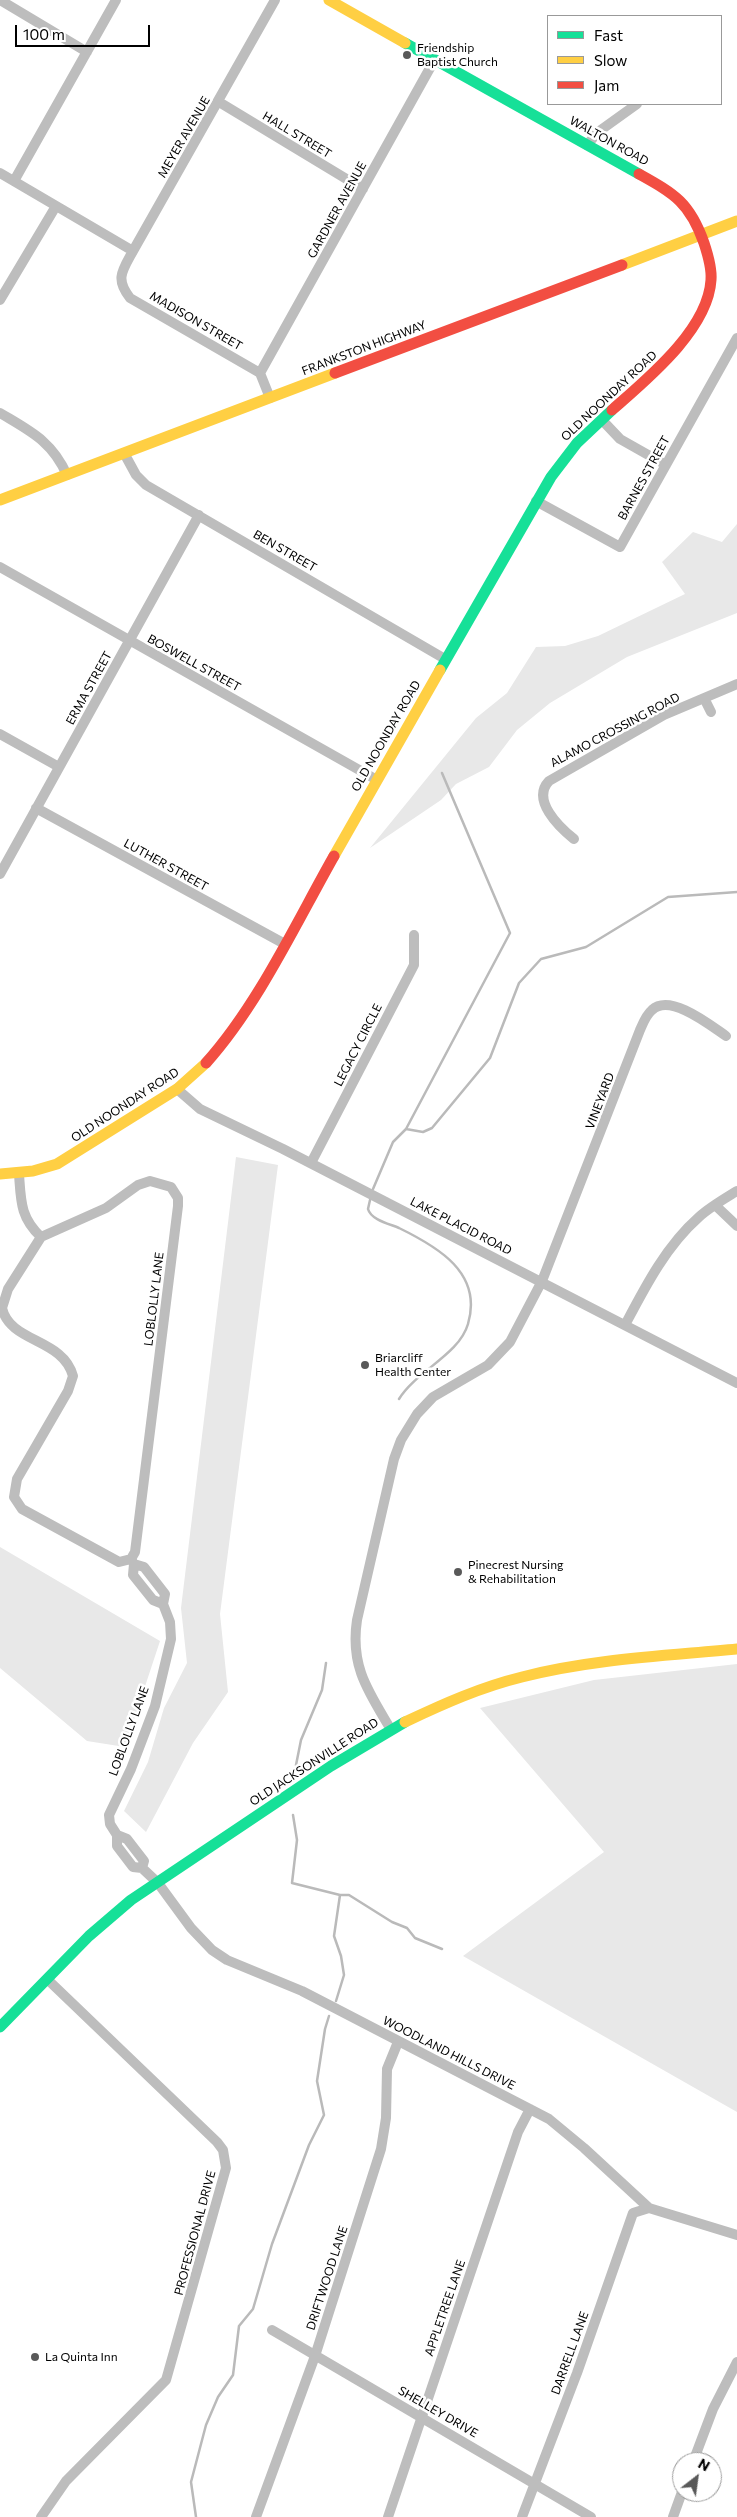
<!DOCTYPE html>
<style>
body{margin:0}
#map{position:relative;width:737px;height:2517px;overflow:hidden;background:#fff;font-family:Commissioner,sans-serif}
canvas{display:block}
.legend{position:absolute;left:547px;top:15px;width:175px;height:90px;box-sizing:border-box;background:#fff;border:1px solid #999;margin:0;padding:6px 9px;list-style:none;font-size:15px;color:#000}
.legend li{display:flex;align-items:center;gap:10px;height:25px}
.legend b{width:25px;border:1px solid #999}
.north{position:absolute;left:672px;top:2452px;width:50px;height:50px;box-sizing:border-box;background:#fff;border:1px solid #999;border-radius:50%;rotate:30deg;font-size:14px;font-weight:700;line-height:20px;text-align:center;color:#000}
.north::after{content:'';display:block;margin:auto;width:18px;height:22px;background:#595959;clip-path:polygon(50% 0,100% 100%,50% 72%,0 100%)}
.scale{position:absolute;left:15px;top:25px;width:135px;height:22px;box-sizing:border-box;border:2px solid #000;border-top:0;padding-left:6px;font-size:15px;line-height:18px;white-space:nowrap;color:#000;-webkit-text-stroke:4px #fff;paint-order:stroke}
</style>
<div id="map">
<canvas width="737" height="2517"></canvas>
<ul class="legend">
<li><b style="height:6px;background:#16e098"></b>Fast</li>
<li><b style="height:6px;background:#ffcf43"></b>Slow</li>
<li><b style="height:6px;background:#f24e42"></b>Jam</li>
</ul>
<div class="north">N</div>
<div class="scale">100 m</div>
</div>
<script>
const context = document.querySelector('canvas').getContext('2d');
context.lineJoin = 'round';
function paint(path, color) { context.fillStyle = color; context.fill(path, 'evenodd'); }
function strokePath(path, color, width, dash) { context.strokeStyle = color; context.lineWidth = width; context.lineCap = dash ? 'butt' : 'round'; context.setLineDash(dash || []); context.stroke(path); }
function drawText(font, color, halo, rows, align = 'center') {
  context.font = font + ' Commissioner,sans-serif'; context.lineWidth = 5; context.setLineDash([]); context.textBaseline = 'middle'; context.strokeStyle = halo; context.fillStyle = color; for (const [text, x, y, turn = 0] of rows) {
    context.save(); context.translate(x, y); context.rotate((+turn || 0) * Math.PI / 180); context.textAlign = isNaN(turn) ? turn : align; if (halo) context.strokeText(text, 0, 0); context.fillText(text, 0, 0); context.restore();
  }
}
const green = new Path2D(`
 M 737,524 L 737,613 L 627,657 L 550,703 L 517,730 L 489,767 L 456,784 L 441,800 L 370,848 L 476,718 L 507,693 L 536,647 L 565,646 L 598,636 L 685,594 L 662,562 L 693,532 L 722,542 Z
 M 236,1157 L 278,1165 L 220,1614 L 228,1692 L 193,1743 L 146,1832 L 124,1811 L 148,1762 L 164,1708 L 187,1663 L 181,1608 Z
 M 0,1547 L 160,1641 L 125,1747 L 87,1741 L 0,1668 Z
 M 737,1664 L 737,2112 L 463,1956 L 604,1852 L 480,1708 L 594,1680 Z`);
const stream = new Path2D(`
 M 406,1129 L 423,1132 L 432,1128 L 490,1058 L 519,983 L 541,959 L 586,947 L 668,897 L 737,892
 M 373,1189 L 393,1142 L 406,1129 L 510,933 L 442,773
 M 370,1200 L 368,1209 C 371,1220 390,1224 399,1228 C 438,1247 483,1273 468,1324 C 459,1355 416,1371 399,1399
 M 296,1765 L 301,1740 L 322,1690 L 326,1663
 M 293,1815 L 297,1840 L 292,1883 L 340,1895 L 334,1936 L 341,1956 L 344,1975 L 336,2001
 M 340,1895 L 349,1895 L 392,1922 L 407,1928 L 415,1938 L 442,1949
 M 196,2517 L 191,2482 L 206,2425 L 218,2397 L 233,2375 L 239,2326 L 253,2309 L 272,2244 L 309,2145 L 324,2115 L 317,2081 L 325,2029 L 329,2016`);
const street = new Path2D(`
 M 0,0 L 87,52
 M 219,102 L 363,189
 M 587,145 L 598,132 L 637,104
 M 0,173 L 133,251
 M 14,181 L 116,0
 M 0,300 L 56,206
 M 260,373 L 130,298 C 115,279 122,271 133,251 L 275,0
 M 260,373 L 435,59
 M 260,373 L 270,398
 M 0,413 C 30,431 52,441 67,475
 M 602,420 L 620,439 L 666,465
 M 124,453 L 136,475 L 146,485 L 445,659
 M 536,501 L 620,547 L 737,338
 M 0,567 L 377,780
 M 704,698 L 711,712
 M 0,734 L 59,767
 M 36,808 L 283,943
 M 574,839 C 559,827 531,800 549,781 L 664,715 L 737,684
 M 0,874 L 199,515
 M 177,1089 L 200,1109 L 283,1149 L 737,1383
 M 311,1163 L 414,965 L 414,935
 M 19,1174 C 21,1201 20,1217 41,1237
 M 150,1181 L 171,1187 L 178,1198 L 178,1206 L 135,1552 L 131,1559 L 119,1562 L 22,1509 L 14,1497 L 17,1479 L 68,1391 L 73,1376 C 63,1338 10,1343 2,1308 L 8,1289 L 41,1237 L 106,1208 L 138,1185 Z
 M 715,1205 L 737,1226
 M 625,1325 C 645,1287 666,1246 699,1217 C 710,1207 724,1199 737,1191
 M 131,1559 L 134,1564 L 133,1575 L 153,1600 L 163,1604 L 165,1594 L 144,1567 L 134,1564
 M 163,1604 L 170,1622 L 171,1639 L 155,1706 L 131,1769 L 109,1815 L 110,1824 L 117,1835 L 117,1846 L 133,1867 L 142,1868 L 158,1883 L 191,1928 L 212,1950 L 227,1960 L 302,1991 L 549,2119 L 584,2148 L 649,2208 L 737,2235
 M 390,1728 C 368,1691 350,1666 357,1620 L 394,1459 L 401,1440 L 417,1414 L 433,1397 L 488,1365 L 510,1342 L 542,1281 L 640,1030 C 643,1023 646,1015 652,1010 C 670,993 710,1025 726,1036
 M 117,1835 L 127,1839 L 144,1861 L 142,1868
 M 272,2330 L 591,2517
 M 693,2462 L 713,2409 L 737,2362
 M 41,2517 L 66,2481 L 166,2380 L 226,2168 L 223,2150 L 217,2142 L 47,1979
 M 256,2517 L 315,2356 L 381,2149 L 386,2118 L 387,2069 L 398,2042
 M 388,2517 L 518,2132 L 530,2109
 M 522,2517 L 577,2373 L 633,2213 L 649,2208
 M 673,2517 L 682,2492`);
const fast = new Path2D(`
 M 405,43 L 639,174
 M 440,670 L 551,477 L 577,443 L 612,410
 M 0,2027 L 89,1936 L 131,1900 L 331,1766 L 405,1722`);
const slow = new Path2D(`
 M 329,0 L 405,43
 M 622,265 L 737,221
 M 0,500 L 335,373
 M 334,856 L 440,670
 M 0,1174 L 33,1171 L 57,1164 L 177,1089 L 206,1063
 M 405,1722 C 443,1704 481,1687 522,1677 C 592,1659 665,1656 737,1649`);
const jam = new Path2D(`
 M 335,373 L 622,265
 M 612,410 C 646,380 708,330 711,280 C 712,268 708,255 704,243 C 690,203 675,194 639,174
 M 206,1063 C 258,1005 295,925 334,856`);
const markers = [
 [407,55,5,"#595959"],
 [365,1365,5,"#595959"],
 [458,1572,5,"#595959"],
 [35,2357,5,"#595959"]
];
const poiNames = [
 ["Friendship",417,48],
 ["Baptist Church",417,62],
 ["Briarcliff",375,1358],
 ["Health Center",375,1372],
 ["Pinecrest Nursing",468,1565],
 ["& Rehabilitation",468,1579],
 ["La Quinta Inn",45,2357]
];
const streetNames = [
 ["HALL STREET",297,135,31],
 ["MEYER AVENUE",184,137,-60],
 ["WALTON ROAD",609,141,29],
 ["GARDNER AVENUE",337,210,-61],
 ["MADISON STREET",196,321,30],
 ["FRANKSTON HIGHWAY",364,348,-21],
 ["OLD NOONDAY ROAD",609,396,-43],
 ["BARNES STREET",644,478,-61],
 ["BEN STREET",285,551,30],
 ["BOSWELL STREET",194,663,29],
 ["ERMA STREET",89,688,-61],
 ["ALAMO CROSSING ROAD",615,730,-28],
 ["OLD NOONDAY ROAD",386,736,-60],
 ["LUTHER STREET",166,865,29],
 ["LEGACY CIRCLE",358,1045,-63],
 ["VINEYARD",600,1101,-69],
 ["OLD NOONDAY ROAD",125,1105,-33],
 ["LAKE PLACID ROAD",461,1226,27],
 ["LOBLOLLY LANE",154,1299,-83],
 ["LOBLOLLY LANE",129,1731,-70],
 ["OLD JACKSONVILLE ROAD",314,1762,-33],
 ["WOODLAND HILLS DRIVE",449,2053,27],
 ["PROFESSIONAL DRIVE",195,2233,-75],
 ["DRIFTWOOD LANE",327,2278,-72],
 ["APPLETREE LANE",445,2308,-71],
 ["DARRELL LANE",570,2353,-70],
 ["SHELLEY DRIVE",438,2412,30]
];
paint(green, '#e8e8e8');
strokePath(stream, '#bababa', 2.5);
strokePath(street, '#bdbdbd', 10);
strokePath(fast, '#16e098', 11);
strokePath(slow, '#ffcf43', 11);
strokePath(jam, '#f24e42', 11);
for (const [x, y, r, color] of markers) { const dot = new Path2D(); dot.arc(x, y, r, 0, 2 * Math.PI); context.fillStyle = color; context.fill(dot); strokePath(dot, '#fff', 2); }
drawText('12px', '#000', '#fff', poiNames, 'left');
drawText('12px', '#000', '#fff', streetNames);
</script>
